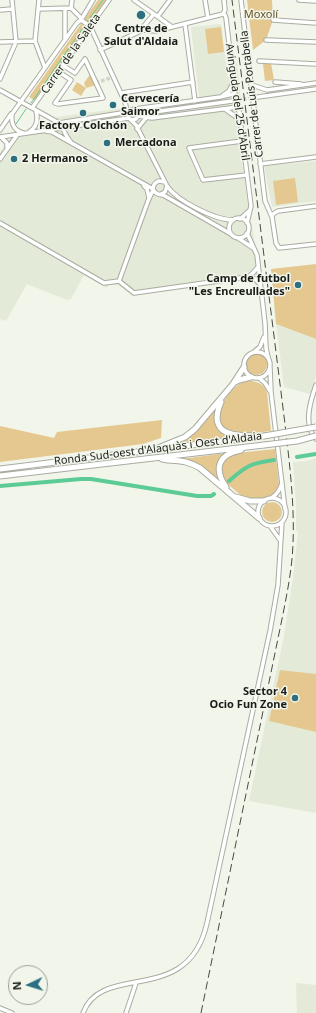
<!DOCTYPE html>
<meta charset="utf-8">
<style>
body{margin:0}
#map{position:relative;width:316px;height:1013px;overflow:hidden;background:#f1f5ea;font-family:"Noto Sans",sans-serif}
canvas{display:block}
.north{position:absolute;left:8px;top:965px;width:40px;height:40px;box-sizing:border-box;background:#f1f5ea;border:1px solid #9b9e96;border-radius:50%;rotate:266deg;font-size:11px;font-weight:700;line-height:16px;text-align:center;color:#1a1c18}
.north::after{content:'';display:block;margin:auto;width:14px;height:18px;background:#2b6f80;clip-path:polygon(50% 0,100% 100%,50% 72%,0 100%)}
</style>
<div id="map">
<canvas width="316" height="1013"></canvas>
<div class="north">N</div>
</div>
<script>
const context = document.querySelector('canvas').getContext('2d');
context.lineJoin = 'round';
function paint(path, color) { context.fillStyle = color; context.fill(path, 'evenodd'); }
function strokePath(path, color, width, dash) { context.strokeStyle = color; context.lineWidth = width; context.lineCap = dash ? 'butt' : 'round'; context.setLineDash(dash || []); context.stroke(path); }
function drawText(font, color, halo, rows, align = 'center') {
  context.font = font + ' "Noto Sans",sans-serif'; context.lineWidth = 3; context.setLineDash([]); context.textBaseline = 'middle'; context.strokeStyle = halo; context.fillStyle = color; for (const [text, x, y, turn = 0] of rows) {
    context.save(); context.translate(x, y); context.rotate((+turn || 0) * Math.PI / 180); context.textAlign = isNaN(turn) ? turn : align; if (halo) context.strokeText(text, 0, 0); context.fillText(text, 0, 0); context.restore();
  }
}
const built = new Path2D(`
 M 221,24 L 228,78 L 237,61 L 243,123 L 237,125 L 248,205 L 262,284 L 257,288 L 254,283 L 247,280 L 133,295 L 118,285 L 109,285 L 107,288 L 84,275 L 71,299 L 67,300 L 27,284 L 6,321 L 0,319 L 0,152 L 10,137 L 58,130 L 56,117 L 199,98 L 191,27 Z
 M 316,161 L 316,201 L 272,207 L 264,166 Z
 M 276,324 L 316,339 L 316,377 L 310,394 L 284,387 Z
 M 316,458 L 316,813 L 249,801 L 284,636 L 293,578 L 298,532 L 296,531 L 296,506 L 293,462 L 307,461 Z
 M 296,983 L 316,985 L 316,1013 L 297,1013 Z`);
const green = new Path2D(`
 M 98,0 L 107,0 L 36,101 L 29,97 Z
 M 247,0 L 272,0 L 273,20 L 266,40 L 253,50 Z
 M 221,27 L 224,52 L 208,54 L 205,29 Z
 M 271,63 L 274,80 L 265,81 L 263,64 Z
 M 91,73 L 96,85 L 86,88 L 81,96 L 72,90 L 77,82 L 86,88 L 84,83 Z
 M 295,178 L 298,202 L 276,205 L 273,181 Z
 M 316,264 L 316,339 L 276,324 L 271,269 Z
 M245 364a11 11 0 1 1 22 0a11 11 0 1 1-22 0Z
 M 246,380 C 256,382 263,382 267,392 L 271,431 C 260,432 241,437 231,432 C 204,422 229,387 246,380 Z
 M 216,408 C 211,422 219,435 233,438 L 177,444 L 186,439 Z
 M 162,420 L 161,438 L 143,444 L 0,462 L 0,426 L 54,438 L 57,432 Z
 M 275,449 L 279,485 L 275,493 L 271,496 L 258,500 L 244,498 L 225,482 L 221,470 L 223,462 L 230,455 L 237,453 Z
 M 226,453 C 217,462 215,469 219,481 C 207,471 197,463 182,459 Z
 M262 512a10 10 0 1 1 20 0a10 10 0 1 1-20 0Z
 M 280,670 L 316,674 L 316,732 L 269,721 Z`);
const stream = new Path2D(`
 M 87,22 L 103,0
 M 31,103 L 85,25
 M 16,124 L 26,109`);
const canal = new Path2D(`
 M 297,457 L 316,454
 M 229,481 C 246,466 251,463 274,460
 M 0,486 L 81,479 L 91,479 L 197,496 L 211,496 L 214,494`);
const streetTunnel = new Path2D(`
 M 96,83 L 113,77
 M 232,101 L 258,97`);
const street = new Path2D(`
 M 39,0 L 35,41 L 45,68
 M 134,0 L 154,14
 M 205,0 L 208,18
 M 241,0 L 265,201 L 272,217
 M 299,0 L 316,1
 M 71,8 L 81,18
 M 71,8 L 72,0
 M 38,9 L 71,8
 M 0,10 L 12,9
 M 154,14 L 172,27 L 156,31 L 143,30 L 143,27 Z
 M 223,14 L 225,15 L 226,18 L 235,95 L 238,103 L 251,206 L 247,223
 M 223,14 L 225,10 L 224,0
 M 158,16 L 170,0
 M 81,20 L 90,26 L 124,100 L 128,112
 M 273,20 L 316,23
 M 185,24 L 195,101
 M 172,27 L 223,14
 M 65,39 L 65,8
 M 266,40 L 316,42
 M 0,42 L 35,41
 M 100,50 L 143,30
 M 85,59 L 103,98 L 58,104 L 55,103 L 71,80 L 59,72 L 64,66 L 75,73 Z
 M 259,61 L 316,64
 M 0,79 L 16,42 L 12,0
 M 275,82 L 301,84
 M 252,85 L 267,90 L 316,83
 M 0,90 L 59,123 C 64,128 65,136 70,141
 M 121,93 L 193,82
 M 222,96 L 229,91 L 233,83
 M 258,97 L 316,89
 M 32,108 L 109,0
 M 135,109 L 220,97 L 233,94 L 235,95
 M 225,109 L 239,119
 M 138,116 L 152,118 L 238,107
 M 139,116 L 147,113 L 232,101
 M 132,120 L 136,119 L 138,116 L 138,111 L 134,109 L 129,111 L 128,117 L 136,125 L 165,182
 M 59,123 L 128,112
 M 137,129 L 146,118
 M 0,130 L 11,114
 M 46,131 L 52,132 L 153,189
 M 29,132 C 38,127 38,119 36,111
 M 23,133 C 13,130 11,123 12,114 L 77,23 L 81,20 L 93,0
 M 0,137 L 129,118
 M 1,137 L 7,143 L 7,147
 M 242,141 L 189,148 L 203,180 L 247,175
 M 0,159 L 18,134
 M 260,164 L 316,157
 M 144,186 L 147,189 L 149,198
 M 167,186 C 177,201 215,220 233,220
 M 161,194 L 165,192 L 167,186 L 165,182 L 159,181 C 153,183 150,191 158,194 C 161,195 163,195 165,196 L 231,234
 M 316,206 L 278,211 L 273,214 L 272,217 L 276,243 L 279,248 L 316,244
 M229 228a10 10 0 1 1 20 0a10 10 0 1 1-20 0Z
 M 240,219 L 250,210
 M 0,223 L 104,283 L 119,281
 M 247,233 L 257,255 L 265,323 L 266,348 L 268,357
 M 238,238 L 253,248
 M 248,277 L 252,274 L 258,267
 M 119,281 L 134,293 L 247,277 L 255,279 L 260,284
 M 119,281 L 148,201 L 153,190
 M 255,351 L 260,347 L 264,337
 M244 365a13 13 0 1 1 26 0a13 13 0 1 1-26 0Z
 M 270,368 L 271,392 L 285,509
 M 259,378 L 265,383 L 270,391
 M 316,385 C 310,402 303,425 316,439
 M 271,498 C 277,495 280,490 282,483
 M258 512a14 14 0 1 1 28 0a14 14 0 1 1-28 0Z
 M 270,526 L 280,540
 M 0,1008 L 12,1013
 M 83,1013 C 102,961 188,1008 207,923 L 270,631 L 278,585 L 282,522
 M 126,1013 L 136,983`);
const secondary = new Path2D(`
 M 235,382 L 239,380 L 251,377
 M 221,402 C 209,430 226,436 251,436
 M 158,448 L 185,437 L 195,429 L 233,384 L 244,367
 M 162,459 C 179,462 184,459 200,468 L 259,518
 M 0,469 L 264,436
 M 0,476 L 264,445
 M 226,487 C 213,468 219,454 241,450
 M 236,497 L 250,501 L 264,501`);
const rail = new Path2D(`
 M 201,1013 L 282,619 C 286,599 290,579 292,559 C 296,514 290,468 285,424 L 232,0`);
const secondaryBridge = new Path2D(`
 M 264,436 L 316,427
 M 264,445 L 297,441 L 316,436`);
const markers = [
 [141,15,5,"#2b6f80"],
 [113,105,4,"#2b6f80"],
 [83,113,4,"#2b6f80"],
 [107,143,4,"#2b6f80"],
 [14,159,4,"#2b6f80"],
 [298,285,4,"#2b6f80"],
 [295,698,4,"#2b6f80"]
];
const parkNames = [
 ["Moxolí",261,15]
];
const poiNames = [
 ["Centre de",141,29,"center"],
 ["Salut d'Aldaia",141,42,"center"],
 ["Cervecería",121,99],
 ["Saimor",121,112],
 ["Factory Colchón",83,126,"center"],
 ["Mercadona",115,143],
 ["2 Hermanos",22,159],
 ["Camp de futbol",290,279,"right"],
 ["\"Les Encreullades\"",290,292,"right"],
 ["Sector 4",287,692,"right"],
 ["Ocio Fun Zone",287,705,"right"]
];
const streetNames = [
 ["Carrer de la Saleta",71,54,-55],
 ["Carrer de Luis Portabella",252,94,-97],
 ["Avinguda del 25 d'Abril",237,102,82],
 ["Ronda Sud-oest d'Alaquàs i Oest d'Aldaia",158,449,-7]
];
paint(built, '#e4ead8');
paint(green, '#e5c890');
strokePath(stream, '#5dcb95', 1);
strokePath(canal, '#5dcb95', 4);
strokePath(streetTunnel, '#d1d4ca', 3.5, [3.5, 2]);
strokePath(street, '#a9aca2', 5.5);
strokePath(secondary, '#a9aca2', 7);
strokePath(street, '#fff', 3.5);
strokePath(secondary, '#fff', 5);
strokePath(rail, '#464943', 1, [8, 4]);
strokePath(secondaryBridge, '#a9aca2', 7, []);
strokePath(secondaryBridge, '#fff', 5);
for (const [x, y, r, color] of markers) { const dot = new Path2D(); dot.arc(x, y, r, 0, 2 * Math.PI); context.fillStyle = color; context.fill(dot); strokePath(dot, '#f1f5ea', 1.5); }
drawText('11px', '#645028', '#f1f5ea', parkNames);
drawText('bold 11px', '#1a1c18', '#f1f5ea', poiNames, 'left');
drawText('11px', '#1a1c18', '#f1f5ea', streetNames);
</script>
